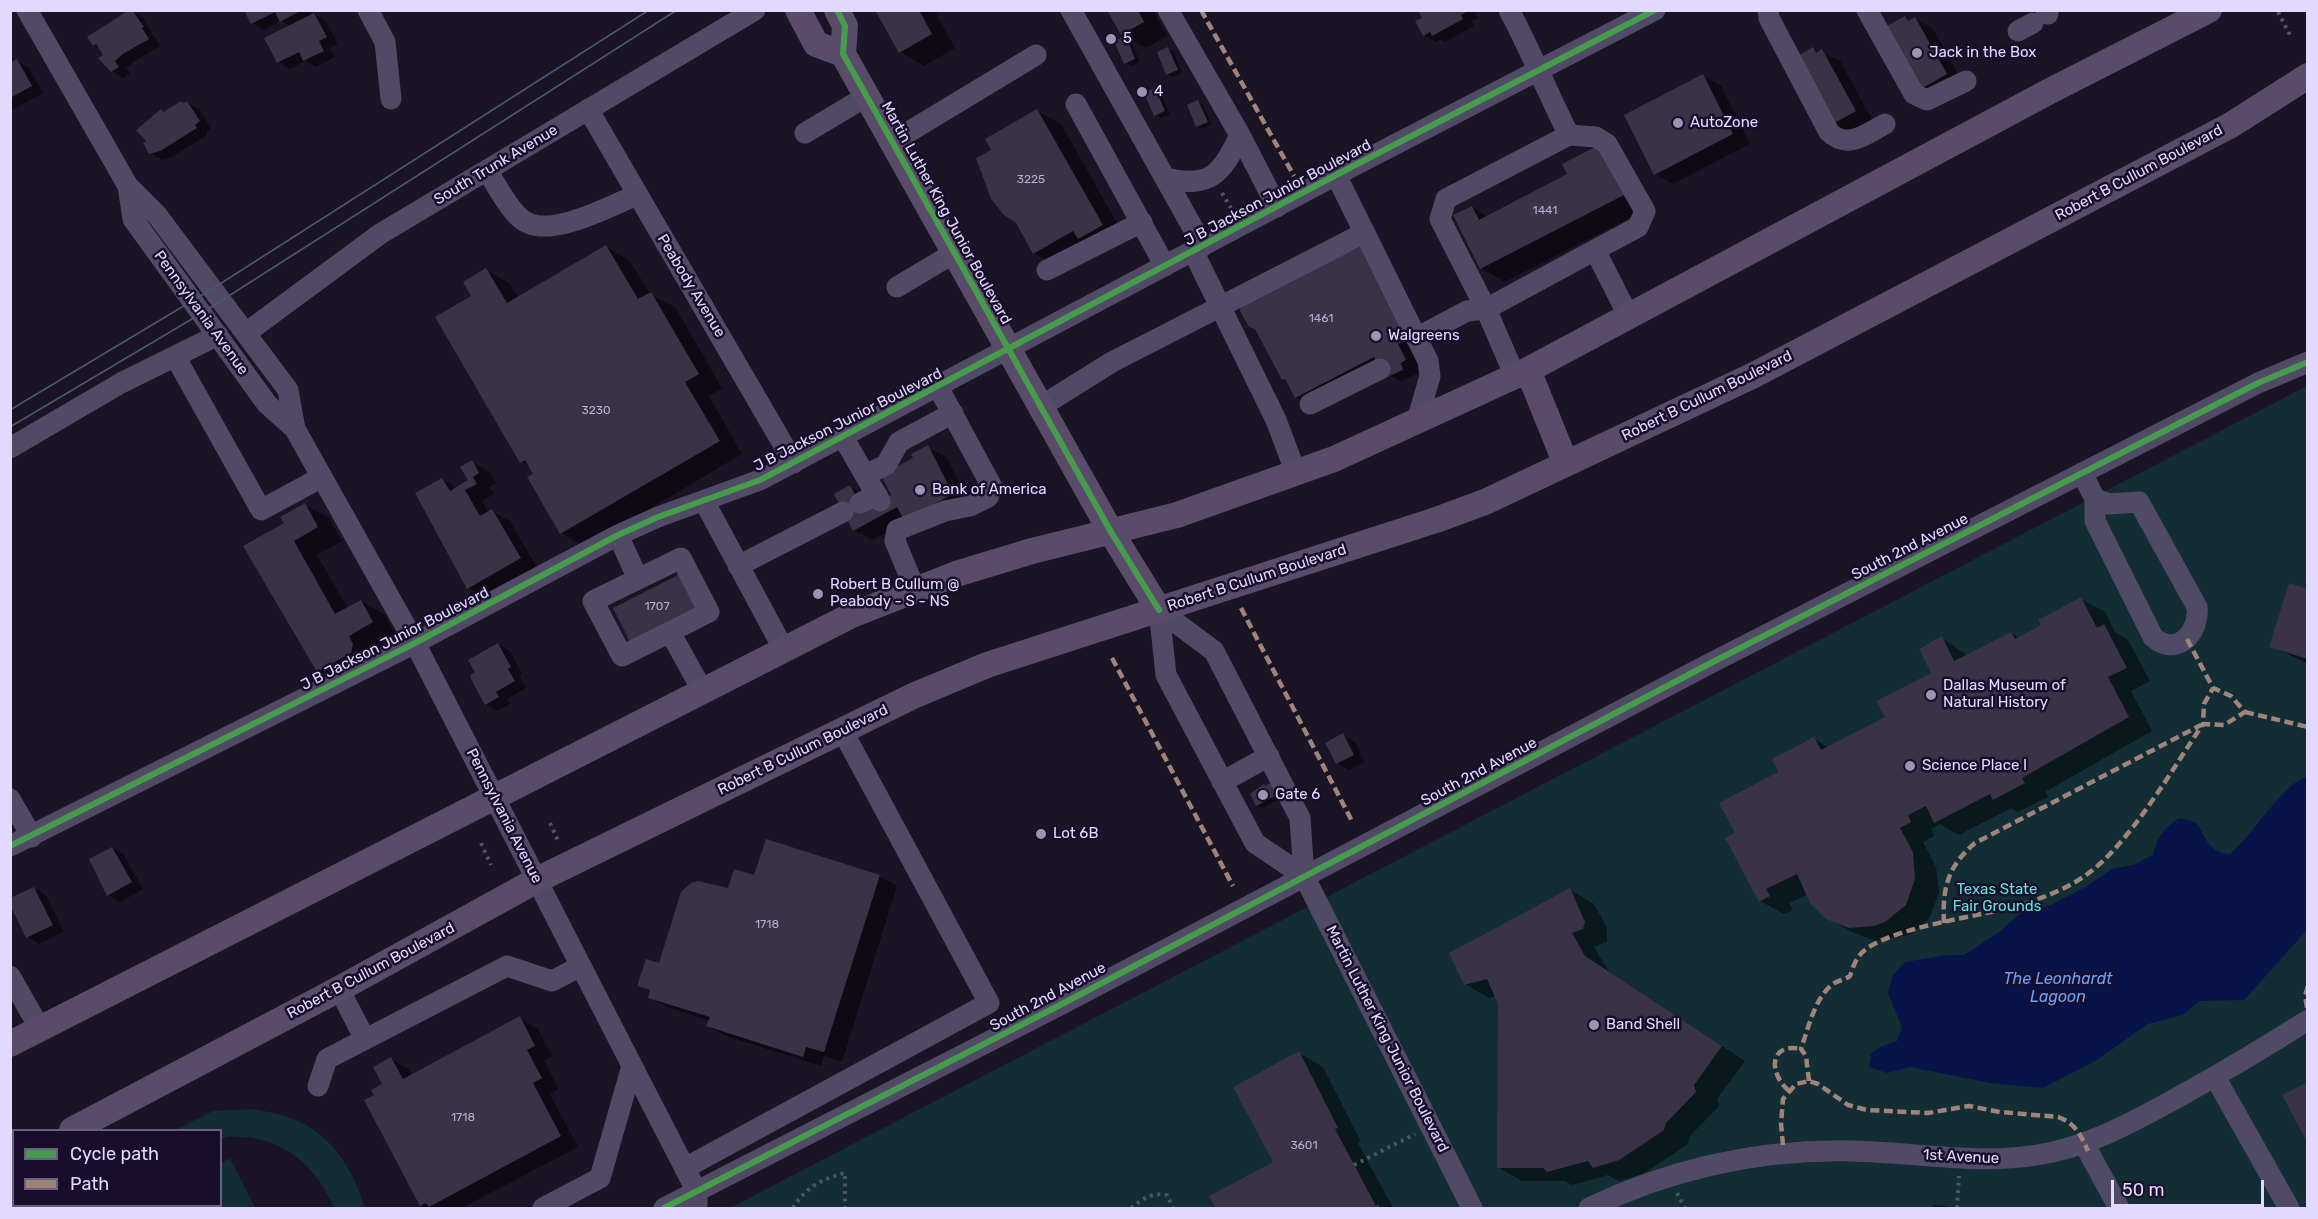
<!DOCTYPE html>
<style>
body{margin:0}
#map{position:relative;width:2318px;height:1219px;overflow:hidden;background:#1a1425;font-family:Rubik,sans-serif}
canvas{display:block}
.frame{position:absolute;inset:0;border:12px solid #e3d9ff;pointer-events:none}
.legend{position:absolute;left:12px;top:1129px;width:210px;height:78px;box-sizing:border-box;background:#180e2b;border:2px solid #695f80;margin:0;padding:8px 10px;list-style:none;font-size:18px;color:#e3d9ff}
.legend li{display:flex;align-items:center;gap:12px;height:30px}
.legend b{width:30px;border:2px solid #695f80}
.scale{position:absolute;left:2111px;top:1180px;width:153px;height:27px;box-sizing:border-box;border:3px solid #e3d9ff;border-top:0;padding-left:8px;font-size:18px;line-height:21px;white-space:nowrap;color:#e3d9ff;-webkit-text-stroke:4px #180e2b;paint-order:stroke}
</style>
<div id="map">
<canvas width="2318" height="1219"></canvas>
<div class="frame"></div>
<ul class="legend">
<li><b style="height:8px;background:#469c4c"></b>Cycle path</li>
<li><b style="height:8px;background:#a18479"></b>Path</li>
</ul>
<div class="scale">50 m</div>
</div>
<script>
const context = document.querySelector('canvas').getContext('2d');
context.lineJoin = 'round';
function paint(path, color) { context.fillStyle = color; context.fill(path, 'evenodd'); }
function strokePath(path, color, width, dash) { context.strokeStyle = color; context.lineWidth = width; context.lineCap = dash ? 'butt' : 'round'; context.setLineDash(dash || []); context.stroke(path); }
function drawText(font, color, halo, rows, align = 'center') {
  context.font = font + ' Rubik,sans-serif'; context.lineWidth = 5; context.setLineDash([]); context.textBaseline = 'middle'; context.strokeStyle = halo; context.fillStyle = color; for (const [text, x, y, turn = 0] of rows) {
    context.save(); context.translate(x, y); context.rotate((+turn || 0) * Math.PI / 180); context.textAlign = isNaN(turn) ? turn : align; if (halo) context.strokeText(text, 0, 0); context.fillText(text, 0, 0); context.restore();
  }
}
const green = new Path2D(`
 M 2307,386 L 2307,1208 L 730,1208 L 2301,389 Z
 M 255,1109 C 268,1112 284,1114 296,1120 C 334,1137 353,1170 365,1208 L 334,1208 C 317,1169 288,1140 243,1137 C 235,1137 228,1135 221,1139 L 220,1130 L 175,1130 L 213,1111 Z
 M 230,1158 L 255,1208 L 130,1208 L 136,1206 L 220,1206 L 221,1163 Z`);
const water = new Path2D(`
 M 2307,777 L 2307,930 L 2244,1000 L 2199,1001 L 2183,1015 L 2148,1024 L 2097,1060 L 2043,1088 L 1990,1083 L 1910,1067 L 1887,1073 L 1869,1067 L 1871,1054 L 1880,1047 L 1897,1041 L 1902,1027 L 1888,993 L 1893,975 L 1905,962 L 1948,955 L 1964,955 L 2001,931 L 2019,914 L 2051,905 L 2087,886 L 2112,869 L 2133,865 L 2153,855 C 2158,836 2163,828 2180,818 L 2197,823 C 2206,839 2210,853 2230,854 C 2253,835 2284,782 2307,777 Z`);
const shadow = new Path2D(`
 M 246,10 L 308,10 L 311,16 L 314,14 L 326,21 L 338,44 L 330,48 L 335,57 L 316,67 L 305,61 L 290,69 L 278,62 L 291,26 L 281,21 L 264,30 L 252,23 Z
 M 877,10 L 941,10 L 936,14 L 955,48 L 924,66 L 901,52 Z
 M 1109,10 L 1153,10 L 1167,36 L 1146,48 L 1130,39 L 1140,62 L 1131,66 L 1125,62 L 1116,42 L 1127,37 L 1122,34 Z
 M 1420,10 L 1474,10 L 1478,18 L 1471,21 L 1474,26 L 1445,42 L 1440,39 L 1436,42 L 1424,35 L 1424,19 Z
 M 131,11 L 143,18 L 160,46 L 135,61 L 126,68 L 130,74 L 123,78 L 112,71 L 102,50 L 94,45 Z
 M 1905,18 L 1911,21 L 1915,19 L 1933,29 L 1964,85 L 1938,99 L 1920,89 Z
 M 1168,49 L 1174,52 L 1182,73 L 1173,77 L 1168,74 Z
 M 1813,49 L 1840,61 L 1873,121 L 1850,135 L 1832,124 Z
 M 17,61 L 29,68 L 43,93 L 12,110 L 10,65 Z
 M 1703,76 L 1721,86 L 1750,144 L 1673,184 L 1655,174 Z
 M 1155,90 L 1161,93 L 1170,114 L 1161,118 L 1155,115 Z
 M 187,102 L 199,109 L 211,128 L 206,132 L 207,135 L 172,157 L 162,160 L 151,153 L 147,140 L 138,130 Z
 M 1198,102 L 1203,105 L 1212,125 L 1203,129 L 1197,126 Z
 M 1037,111 L 1061,124 L 1126,239 L 1058,267 L 1034,253 L 993,150 Z
 M 1625,159 L 1649,208 L 1505,282 L 1481,268 L 1472,207 L 1488,217 Z
 M 606,247 L 630,261 L 650,294 L 675,307 L 722,388 L 709,396 L 742,454 L 585,547 L 561,533 L 536,474 L 532,468 L 521,462 L 473,297 L 486,270 L 510,284 L 519,298 Z
 M 1378,259 L 1424,370 L 1401,382 L 1383,372 L 1314,407 L 1296,397 L 1288,381 L 1283,378 Z
 M 928,447 L 946,457 L 970,504 L 908,521 L 872,540 L 854,530 L 850,487 L 868,497 L 873,506 L 893,495 L 915,459 Z
 M 472,462 L 490,472 L 496,483 L 490,487 L 494,494 L 482,501 L 489,513 L 492,511 L 510,521 L 538,569 L 486,598 L 469,588 L 442,479 L 458,488 L 470,481 Z
 M 305,505 L 329,518 L 342,541 L 317,555 L 348,609 L 361,601 L 385,615 L 396,636 L 372,650 L 377,659 L 342,684 L 318,671 L 286,523 Z
 M 2308,590 L 2308,664 L 2271,646 Z
 M 2081,599 L 2105,612 L 2115,632 L 2128,640 L 2150,681 L 2131,691 L 2152,731 L 2045,792 L 2048,797 L 2018,812 L 2011,808 L 1959,835 L 1940,824 L 1931,829 L 1934,836 L 1923,842 L 1936,867 L 1939,893 L 1929,919 L 1909,935 L 1875,941 L 1852,932 L 1827,918 L 1808,894 L 1789,903 L 1793,910 L 1784,914 L 1760,901 L 1737,834 L 1780,773 L 1814,739 L 1829,748 L 1887,718 L 1933,673 L 1942,638 L 1968,656 L 2011,633 L 2019,638 L 2043,626 Z
 M 498,644 L 510,651 L 522,674 L 519,676 L 526,688 L 507,699 L 510,704 L 498,711 L 486,704 L 477,673 Z
 M 1343,735 L 1355,742 L 1365,762 L 1349,770 L 1337,763 Z
 M 1266,787 L 1281,798 L 1263,808 L 1257,805 Z
 M 112,848 L 124,855 L 143,889 L 120,902 L 108,895 Z
 M 879,876 L 897,886 L 842,1062 L 824,1056 L 821,1066 L 726,1036 L 708,1026 L 710,1021 L 667,1007 L 649,997 L 651,992 L 639,985 L 660,964 L 691,885 L 705,882 L 729,890 L 755,877 Z
 M 34,888 L 46,895 L 64,932 L 39,944 L 28,937 L 10,902 Z
 M 1570,890 L 1594,904 L 1607,928 L 1607,942 L 1594,947 L 1609,972 L 1745,1061 L 1717,1099 L 1719,1106 L 1690,1136 L 1688,1144 L 1643,1174 L 1618,1181 L 1608,1175 L 1572,1185 L 1565,1181 L 1522,1181 L 1498,1167 L 1499,1004 L 1496,996 L 1489,998 L 1465,984 Z
 M 520,1018 L 538,1029 L 552,1056 L 544,1060 L 559,1089 L 550,1094 L 578,1147 L 462,1208 L 427,1208 L 421,1205 L 376,1096 L 384,1084 L 391,1059 L 409,1069 L 412,1076 Z
 M 1299,1053 L 1323,1067 L 1361,1142 L 1358,1143 L 1393,1208 L 1216,1208 L 1211,1197 L 1275,1163 Z
 M 1933,1205 L 1946,1206 L 1951,1208 L 1933,1208 Z`);
const building = new Path2D(`
 M 129,10 L 132,10 L 144,27 L 142,28 L 149,39 L 123,54 L 115,61 L 119,67 L 111,72 L 98,58 L 103,55 L 96,44 L 93,46 L 87,37 Z
 M 244,10 L 302,10 L 280,22 L 275,12 L 251,24 Z
 M 875,10 L 919,10 L 932,34 L 899,53 Z
 M 1107,10 L 1138,10 L 1144,22 L 1121,35 Z
 M 1418,10 L 1469,10 L 1461,15 L 1463,19 L 1432,36 L 1430,32 L 1423,36 L 1415,21 L 1422,18 Z
 M 314,13 L 327,37 L 319,41 L 324,51 L 303,61 L 299,52 L 277,63 L 264,38 Z
 M 1905,16 L 1908,21 L 1915,17 L 1947,74 L 1919,90 L 1887,26 Z
 M 1126,36 L 1135,59 L 1124,64 L 1114,41 Z
 M 1168,47 L 1178,70 L 1166,75 L 1157,52 Z
 M 1813,47 L 1816,53 L 1822,49 L 1856,111 L 1831,125 L 1794,58 Z
 M 17,59 L 32,86 L 10,98 L 10,63 Z
 M 1703,74 L 1733,134 L 1654,175 L 1624,115 Z
 M 1155,88 L 1165,111 L 1154,116 L 1144,93 Z
 M 1198,100 L 1208,122 L 1196,127 L 1187,105 Z
 M 181,101 L 183,103 L 187,101 L 200,121 L 195,125 L 197,128 L 160,151 L 149,154 L 143,143 L 146,141 L 136,130 L 161,109 L 163,112 Z
 M 1037,109 L 1103,225 L 1078,239 L 1073,231 L 1033,254 L 1016,223 L 1004,215 L 991,199 L 976,158 L 991,150 L 985,139 Z
 M 1601,144 L 1626,194 L 1480,269 L 1453,215 L 1472,206 L 1479,220 L 1567,174 L 1562,164 Z
 M 606,245 L 638,299 L 651,292 L 699,374 L 685,382 L 720,441 L 560,534 L 527,477 L 533,474 L 525,460 L 520,463 L 435,317 L 471,296 L 463,282 L 486,268 L 507,303 Z
 M 1360,247 L 1408,339 L 1398,344 L 1406,360 L 1382,373 L 1374,357 L 1295,398 L 1285,379 L 1282,380 L 1255,329 L 1249,327 L 1240,311 L 1241,303 Z
 M 928,445 L 953,494 L 904,520 L 897,507 L 853,531 L 834,494 L 850,485 L 863,510 L 891,495 L 881,475 L 913,458 L 911,454 Z
 M 472,460 L 479,473 L 473,477 L 477,484 L 465,490 L 480,516 L 492,509 L 521,558 L 467,589 L 415,493 L 442,478 L 450,491 L 468,480 L 460,467 Z
 M 305,503 L 318,527 L 294,541 L 335,614 L 361,600 L 373,622 L 349,636 L 353,644 L 351,653 L 317,672 L 243,546 L 284,523 L 280,517 Z
 M 684,572 L 701,605 L 630,642 L 613,608 Z
 M 2289,583 L 2308,589 L 2308,659 L 2269,647 Z
 M 2081,597 L 2097,628 L 2104,624 L 2127,668 L 2108,677 L 2129,717 L 2022,778 L 2025,783 L 1993,800 L 1990,794 L 1934,823 L 1926,806 L 1908,815 L 1911,822 L 1900,828 L 1913,852 L 1915,879 L 1906,905 L 1885,922 L 1874,926 L 1849,928 L 1826,919 L 1810,903 L 1797,874 L 1766,889 L 1770,896 L 1759,902 L 1725,838 L 1735,833 L 1719,803 L 1778,772 L 1772,759 L 1814,737 L 1821,750 L 1885,717 L 1876,701 L 1931,673 L 1919,649 L 1942,636 L 1954,661 L 2011,632 L 2015,639 L 2041,625 L 2038,620 Z
 M 498,643 L 511,667 L 508,669 L 515,681 L 496,692 L 499,697 L 485,705 L 472,681 L 470,675 L 475,672 L 468,660 Z
 M 1343,733 L 1354,755 L 1336,764 L 1325,743 Z
 M 1271,783 L 1277,795 L 1256,806 L 1250,794 L 1264,784 L 1265,786 Z
 M 766,839 L 880,875 L 824,1052 L 806,1047 L 803,1057 L 706,1026 L 710,1017 L 648,998 L 650,990 L 637,986 L 646,959 L 659,963 L 681,892 L 691,883 L 698,881 L 728,888 L 734,869 L 754,875 Z
 M 112,847 L 132,882 L 107,896 L 89,859 Z
 M 34,887 L 53,925 L 26,938 L 10,905 L 10,898 Z
 M 1570,888 L 1585,922 L 1583,929 L 1572,933 L 1585,956 L 1722,1046 L 1694,1085 L 1696,1092 L 1666,1123 L 1664,1130 L 1619,1160 L 1593,1168 L 1588,1161 L 1547,1172 L 1543,1168 L 1497,1168 L 1498,1004 L 1487,979 L 1464,985 L 1449,953 Z
 M 520,1016 L 535,1046 L 527,1050 L 542,1078 L 533,1083 L 561,1136 L 429,1207 L 426,1203 L 420,1206 L 364,1100 L 374,1095 L 371,1090 L 382,1084 L 373,1067 L 391,1057 L 403,1079 Z
 M 1299,1051 L 1338,1128 L 1335,1129 L 1376,1206 L 1378,1204 L 1380,1208 L 1215,1208 L 1209,1196 L 1273,1162 L 1233,1087 Z
 M 2308,1082 L 2308,1144 L 2282,1095 Z`);
const minorTunnel = new Path2D(`
 M 1380,369 L 1405,357`);
const path = new Path2D(`
 M 2278,12 L 2291,37
 M 1222,193 L 1231,208
 M 550,823 L 559,843
 M 481,843 L 491,865
 M 1354,1165 L 1415,1134
 M 1677,1193 L 1685,1208
 M 793,1208 C 805,1188 823,1178 845,1173 L 845,1208
 M 1131,1208 C 1142,1199 1152,1192 1167,1195 L 1173,1208
 M 1957,1208 L 1959,1176`);
const minor = new Path2D(`
 M 27,10 L 128,186 L 157,215 L 288,390 L 295,429
 M 368,10 L 385,42 L 391,99
 M 1071,10 L 1203,246
 M 1168,10 L 1240,135 L 1277,207
 M 1509,10 C 1531,51 1548,94 1569,135
 M 1768,10 L 1769,18 L 1829,132 C 1848,150 1866,134 1885,124
 M 1867,10 L 1914,94 L 1927,100 L 1966,81
 M 2046,10 L 2048,14
 M 2018,31 L 2033,23
 M 1076,104 L 1165,266
 M 588,109 L 794,463
 M 805,133 L 867,96
 M 892,142 L 1036,55
 M 487,171 C 497,185 506,205 519,217 C 545,243 609,206 637,195
 M 1336,175 L 1428,361 L 1430,376 L 1417,421
 M 1165,178 C 1210,189 1222,174 1240,135
 M 128,186 L 133,219 L 267,404 L 295,429 L 415,643 L 697,1192 L 697,1205
 M 1595,250 L 1486,309 L 1440,219 L 1446,199 L 1569,135 L 1596,137 L 1607,144 L 1645,211 L 1638,227 L 1595,250 L 1629,317
 M 1193,251 L 1276,420 L 1296,473
 M 1047,270 L 1142,222
 M 897,287 L 954,253
 M 246,333 L 380,234 L 755,10
 M 1416,338 L 1467,311 L 1486,309 L 1515,376
 M 176,358 L 261,510 L 322,477
 M 1310,404 L 1380,369
 M 1040,407 L 1112,362 L 1364,233
 M 843,437 L 880,501
 M 10,448 L 121,383 L 218,335
 M 2082,473 L 2095,499 L 2095,521 L 2153,637 C 2176,658 2200,633 2197,607 L 2139,502 L 2109,504 L 2095,499
 M 865,475 L 886,465 L 899,442 L 953,413
 M 704,501 L 783,648
 M 860,503 L 877,495
 M 618,535 L 638,579
 M 738,566 L 843,512
 M 915,589 L 895,541 L 897,530 L 945,511 L 970,506 L 988,497 L 992,487 L 938,387
 M 1159,610 L 1214,651 L 1300,818 L 1304,876 L 1472,1208
 M 1159,610 L 1166,675 L 1255,843 L 1304,876
 M 670,632 L 622,656 L 593,601 L 681,558 L 709,612 L 670,632 L 702,690
 M 1222,782 L 1269,756
 M 10,799 L 32,837
 M 10,846 L 415,643 L 618,535 L 658,517 L 760,480 L 1336,175 L 1655,10
 M 10,976 L 40,1029
 M 339,989 L 365,1039
 M 2215,1077 L 2289,1208
 M 318,1086 L 327,1059 L 507,966 L 552,981 L 581,966
 M 2088,1151 L 2119,1208
 M 685,1168 L 989,1003 L 842,730
 M 543,1208 L 600,1178 L 632,1066
 M 664,1208 L 1062,1004 L 1707,665 L 2258,383 L 2308,362
 M 1589,1208 C 1671,1169 1761,1149 1852,1151 C 1914,1152 1975,1165 2037,1155 C 2088,1147 2131,1123 2175,1099 C 2220,1074 2264,1048 2308,1020`);
const major = new Path2D(`
 M 798,10 L 816,44 L 843,54
 M 837,10 L 845,26 L 843,54 L 1111,532 L 1159,610
 M 1528,370 L 1566,464
 M 10,1044 L 852,615 L 956,574 L 1032,551 L 1177,515 L 1334,459 L 1528,370 L 2050,91 L 2209,10
 M 72,1130 L 339,989 L 537,880 L 913,696 L 987,665 L 1436,520 L 1485,502 L 1754,375 L 2231,125 L 2308,76
 M 10,1163 L 14,1161`);
const tram = new Path2D(`
 M 10,410 L 212,289 L 649,10
 M 10,427 L 202,313 L 677,10`);
const quiet = new Path2D(`
 M 1201,10 L 1294,176
 M 1241,608 L 1353,823
 M 2187,639 L 2213,688 L 2231,696 L 2245,712 L 2224,725 L 2203,724 L 2204,704 L 2213,688
 M 1112,658 L 1233,886
 M 2245,712 L 2308,727
 M 1944,923 C 1942,888 1948,866 1975,843 L 2201,725
 M 2308,986 L 2305,996 L 2308,1012
 M 1809,1081 L 1806,1056 L 1801,1049 C 1808,1029 1815,997 1833,984 C 1838,980 1845,980 1850,976 C 1852,970 1855,961 1859,956 C 1881,927 1987,916 2024,904 C 2045,897 2068,888 2086,875 C 2129,845 2173,768 2203,724
 M 1789,1091 C 1769,1074 1768,1042 1801,1049
 M 1783,1145 L 1781,1124 L 1783,1099 L 1796,1084 L 1809,1081 L 1818,1084 L 1848,1105 L 1867,1110 L 1928,1113 L 1969,1106 L 2000,1112 L 2058,1117 C 2075,1123 2081,1135 2088,1151`);
const cycleway = new Path2D(`
 M 837,10 L 845,26 L 843,54 L 1111,532 L 1159,610
 M 10,846 L 415,643 L 618,535 L 658,517 L 760,480 L 1336,175 L 1655,10
 M 664,1208 L 1062,1004 L 1707,665 L 2258,383 L 2308,362`);
const markers = [
 [1111,39,6,"#9d94b3"],
 [1917,53,6,"#9d94b3"],
 [1142,92,6,"#9d94b3"],
 [1678,123,6,"#9d94b3"],
 [1376,336,6,"#9d94b3"],
 [920,490,6,"#9d94b3"],
 [818,594,6,"#9d94b3"],
 [1931,695,6,"#9d94b3"],
 [1910,766,6,"#9d94b3"],
 [1263,795,6,"#9d94b3"],
 [1041,834,6,"#9d94b3"],
 [1594,1025,6,"#9d94b3"]
];
const numberNames = [
 ["3225",1031,180],
 ["1441",1545,211],
 ["1461",1321,319],
 ["3230",596,411],
 ["1707",657,607],
 ["1718",767,925],
 ["1718",463,1118],
 ["3601",1304,1146]
];
const poiNames = [
 ["5",1123,39],
 ["Jack in the Box",1929,53],
 ["4",1154,92],
 ["AutoZone",1690,123],
 ["Walgreens",1388,336],
 ["Bank of America",932,490],
 ["Robert B Cullum @",830,585],
 ["Peabody - S - NS",830,602],
 ["Dallas Museum of",1943,686],
 ["Natural History",1943,703],
 ["Science Place I",1922,766],
 ["Gate 6",1275,795],
 ["Lot 6B",1053,834],
 ["Band Shell",1606,1025]
];
const streetNames = [
 ["South Trunk Avenue",496,165,-31],
 ["Robert B Cullum Boulevard",2139,173,-28],
 ["J B Jackson Junior Boulevard",1278,193,-28],
 ["Martin Luther King Junior Boulevard",946,213,61],
 ["Peabody Avenue",691,286,59],
 ["Pennsylvania Avenue",201,313,54],
 ["Robert B Cullum Boulevard",1707,396,-26],
 ["J B Jackson Junior Boulevard",848,420,-27],
 ["South 2nd Avenue",1910,547,-27],
 ["Robert B Cullum Boulevard",1257,578,-18],
 ["J B Jackson Junior Boulevard",395,639,-27],
 ["Robert B Cullum Boulevard",803,750,-26],
 ["South 2nd Avenue",1479,772,-28],
 ["Pennsylvania Avenue",504,816,63],
 ["Robert B Cullum Boulevard",371,971,-28],
 ["South 2nd Avenue",1048,997,-28],
 ["Martin Luther King Junior Boulevard",1387,1039,63],
 ["1st Avenue",1961,1157,3]
];
const parkNames = [
 ["Texas State",1997,890],
 ["Fair Grounds",1997,907]
];
const waterNames = [
 ["The Leonhardt",2058,979],
 ["Lagoon",2058,997]
];
paint(green, '#122d34');
paint(water, '#081449');
paint(shadow, '#0007');
paint(building, '#3a3246');
strokePath(minorTunnel, '#383246', 21, [21, 10]);
strokePath(path, '#4a5568', 4, [3, 4.5]);
strokePath(minor, '#504a66', 21);
strokePath(major, '#5a4b6a', 26);
strokePath(tram, '#495770', 1.5);
strokePath(quiet, '#a18479', 4.5, [9, 4.5]);
strokePath(cycleway, '#469c4c', 6);
for (const [x, y, r, color] of markers) { const dot = new Path2D(); dot.arc(x, y, r, 0, 2 * Math.PI); context.fillStyle = color; context.fill(dot); strokePath(dot, '#180e2b', 2); }
drawText('12px', '#b9afd1', null, numberNames);
drawText('15px', '#e3d9ff', '#180e2b', poiNames, 'left');
drawText('15px', '#e3d9ff', '#180e2b', streetNames);
drawText('15px', '#59eadd', '#180e2b', parkNames);
drawText('italic 16px', '#67a0ff', '#180e2b', waterNames);
</script>
